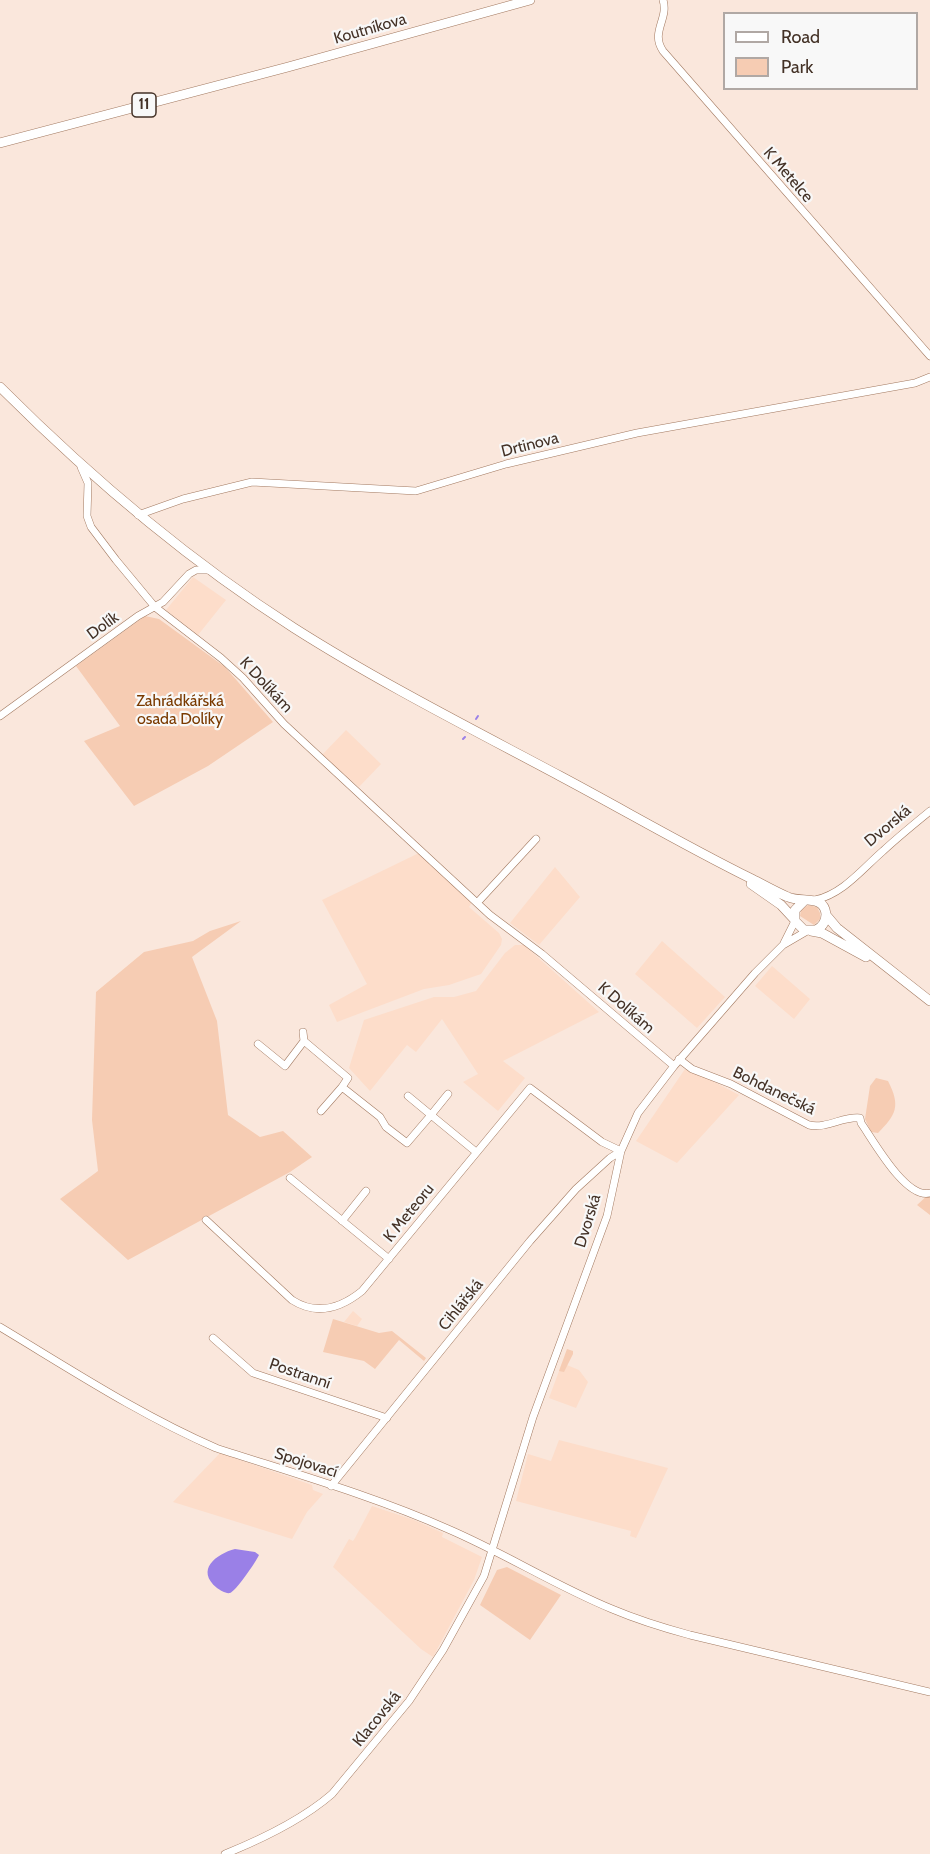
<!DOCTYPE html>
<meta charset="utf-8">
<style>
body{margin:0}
#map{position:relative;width:930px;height:1854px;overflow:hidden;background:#fae7dc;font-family:Cabin,sans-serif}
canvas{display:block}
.legend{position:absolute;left:723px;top:12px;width:195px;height:78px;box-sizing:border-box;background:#f8f8f8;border:2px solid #b0a8a4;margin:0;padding:8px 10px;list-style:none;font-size:18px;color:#433126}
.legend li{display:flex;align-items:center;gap:12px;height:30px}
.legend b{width:30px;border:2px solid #b0a8a4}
</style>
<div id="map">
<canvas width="930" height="1854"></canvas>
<ul class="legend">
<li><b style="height:8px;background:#fff"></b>Road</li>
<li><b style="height:16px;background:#f6ccb3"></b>Park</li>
</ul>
</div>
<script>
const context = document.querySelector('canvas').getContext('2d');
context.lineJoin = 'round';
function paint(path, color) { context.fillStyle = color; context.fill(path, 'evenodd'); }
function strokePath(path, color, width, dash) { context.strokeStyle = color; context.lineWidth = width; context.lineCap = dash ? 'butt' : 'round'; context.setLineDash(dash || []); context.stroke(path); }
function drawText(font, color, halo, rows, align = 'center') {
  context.font = font + ' Cabin,sans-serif'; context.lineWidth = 4.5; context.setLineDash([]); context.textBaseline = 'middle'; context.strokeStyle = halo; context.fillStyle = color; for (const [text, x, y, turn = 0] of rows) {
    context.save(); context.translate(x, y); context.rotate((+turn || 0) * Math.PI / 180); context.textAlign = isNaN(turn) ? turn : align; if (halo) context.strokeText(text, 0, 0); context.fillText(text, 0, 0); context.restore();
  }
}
const built = new Path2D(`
 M 193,577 L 226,600 L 198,635 L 166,610 Z
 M 346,730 L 381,764 L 359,787 L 322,755 Z
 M 419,853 L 472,902 L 469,907 L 499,933 L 502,939 L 501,945 L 481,974 L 449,985 L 424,989 L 337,1022 L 329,1005 L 367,984 L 322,900 Z
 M 555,867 L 580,897 L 539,945 L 510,923 Z
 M 662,941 L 725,997 L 697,1028 L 635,974 Z
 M 515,945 L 524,945 L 599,1012 L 503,1061 L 525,1078 L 498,1111 L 463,1082 L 478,1074 L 442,1019 L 416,1052 L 407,1045 L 370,1091 L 349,1068 L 364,1020 L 434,997 L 454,997 L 476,991 L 505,953 Z
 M 772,966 L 810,999 L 794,1019 L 755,986 Z
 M 685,1069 L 705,1077 L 739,1095 L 677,1163 L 636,1141 Z
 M 353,1311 L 362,1319 L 357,1326 L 344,1322 Z
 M 562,1363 L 579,1370 L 588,1382 L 576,1408 L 549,1398 Z
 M 559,1440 L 668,1468 L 636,1538 L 630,1536 L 631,1531 L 516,1501 L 528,1454 L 551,1461 Z
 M 220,1453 L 312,1485 L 313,1490 L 323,1494 L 307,1512 L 292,1539 L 173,1502 Z
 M 372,1506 L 414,1520 L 443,1533 L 442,1537 L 482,1557 L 474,1580 L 433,1657 L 421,1649 L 333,1567 L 349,1539 L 353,1541 L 355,1538 Z`);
const green = new Path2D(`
 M 145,616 L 159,619 L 225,667 L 273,722 L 208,766 L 134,806 L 84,741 L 120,726 L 76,666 Z
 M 808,905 L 817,907 L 820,913 L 820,919 L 814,925 L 800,916 L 801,910 Z
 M 241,921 L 192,957 L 217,1021 L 228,1115 L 260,1137 L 283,1131 L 312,1157 L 290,1172 L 128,1260 L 60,1199 L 98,1171 L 92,1120 L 96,992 L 144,952 L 193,941 L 210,931 Z
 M 876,1078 L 888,1081 C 901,1106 896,1115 878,1133 L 871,1132 L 865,1119 L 870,1086 Z
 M 930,1193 L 930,1215 L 917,1205 Z
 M 333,1319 L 379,1333 L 392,1331 L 426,1358 L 424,1361 L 399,1340 L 375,1369 L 364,1361 L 323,1352 Z
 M 567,1349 L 573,1351 L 573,1354 L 564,1372 L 559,1371 Z
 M 507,1567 L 561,1595 L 530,1640 L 480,1605 L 497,1570 Z`);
const water = new Path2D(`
 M 235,1549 L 255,1552 L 259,1555 C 256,1562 235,1592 230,1593 C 226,1594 220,1590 217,1588 C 195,1570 216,1554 235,1549 Z`);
const stream = new Path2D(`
 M 476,719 L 478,716
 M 463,739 L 465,737`);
const minor = new Path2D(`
 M 663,0 C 669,19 650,32 663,51 L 930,356
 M 81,467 L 88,483 L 87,516 L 91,527 L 116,560 L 155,607 L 221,658 L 243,678 L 284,724 L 490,915 L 542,954 L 674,1066
 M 138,515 L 183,499 L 252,482 L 416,491 L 506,464 L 637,433 L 915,383 L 930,377
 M 0,716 L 138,616 L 163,602 L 189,574 L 196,570 L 209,570
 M 815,900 C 843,894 862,869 883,851 C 898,837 914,824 930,811
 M 477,903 L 536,839
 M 784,943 L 795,921
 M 303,1032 L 304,1041
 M 258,1044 L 285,1066 L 304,1041 L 348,1078 L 342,1087
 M 679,1059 L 692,1069 L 731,1084 L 809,1125 C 827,1129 843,1116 860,1118 L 861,1123 C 873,1140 906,1200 930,1193
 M 408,1096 L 431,1115 L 448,1094
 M 321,1111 L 342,1087 L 380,1117 L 386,1127 L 407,1143 L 431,1115 L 476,1152
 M 290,1178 L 389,1259
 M 206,1220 L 292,1300 C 317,1316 341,1308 362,1291 L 530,1088 L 602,1142 L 621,1151
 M 342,1221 L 366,1191
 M 0,1327 C 70,1369 140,1415 216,1448 C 293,1473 374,1496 448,1529 C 504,1553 556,1586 612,1609 C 638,1620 664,1628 690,1635 L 930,1692
 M 213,1338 L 253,1373 L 387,1418
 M 331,1486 L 530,1241 L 576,1189 L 610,1158 L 621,1151
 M 225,1854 C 262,1839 302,1820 332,1794 L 409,1701 L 443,1650 L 484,1576 L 533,1417 L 607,1216 L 621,1151 L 638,1113 L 674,1066 L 755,973 L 783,945 L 807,931`);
const major = new Path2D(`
 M 0,143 L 288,67 L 530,0
 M 0,387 C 90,477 186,559 294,628 C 379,682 470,728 560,776 C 624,810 687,847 752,879 C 764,885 776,892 788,897 C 801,903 824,894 826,914 C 826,922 822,927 816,930 L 804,930 L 795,921 L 795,910 L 805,900
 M 751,884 L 781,905 L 794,919
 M 826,915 L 837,928 L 930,1001
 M 811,931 L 822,933 L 866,957`);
const shields = [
 [144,105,24]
];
const shieldNames = [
 ["11",144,105]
];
const streetNames = [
 ["Koutníkova",370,29,-16],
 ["K Metelce",788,175,49],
 ["Drtinova",530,445,-14],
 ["Dolík",103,626,-36],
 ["K Dolíkám",266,685,47],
 ["Dvorská",888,826,-40],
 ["K Dolíkám",626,1008,41],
 ["Bohdanečská",774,1091,26],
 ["K Meteoru",409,1213,-51],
 ["Dvorská",588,1221,-73],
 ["Cihlářská",461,1305,-51],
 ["Postranní",300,1374,19],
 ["Spojovací",306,1463,18],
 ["Klacovská",377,1719,-51]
];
const parkNames = [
 ["Zahrádkářská",180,701],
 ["osada Dolíky",180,719]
];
paint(built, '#fdddca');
paint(green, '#f6ccb3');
paint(water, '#9a80e7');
strokePath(stream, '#9a80e7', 2);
strokePath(minor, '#a27960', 8);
strokePath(major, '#a27960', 10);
strokePath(minor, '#fff', 7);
strokePath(major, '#fff', 9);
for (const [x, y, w] of shields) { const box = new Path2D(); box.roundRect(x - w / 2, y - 12, w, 24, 4.5); context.fillStyle = '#f8f8f8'; context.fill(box); strokePath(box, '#433126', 1.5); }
drawText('bold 15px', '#433126', null, shieldNames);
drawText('16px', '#433126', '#f8f8f8', streetNames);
drawText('16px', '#7a3a00', '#f8f8f8', parkNames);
</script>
